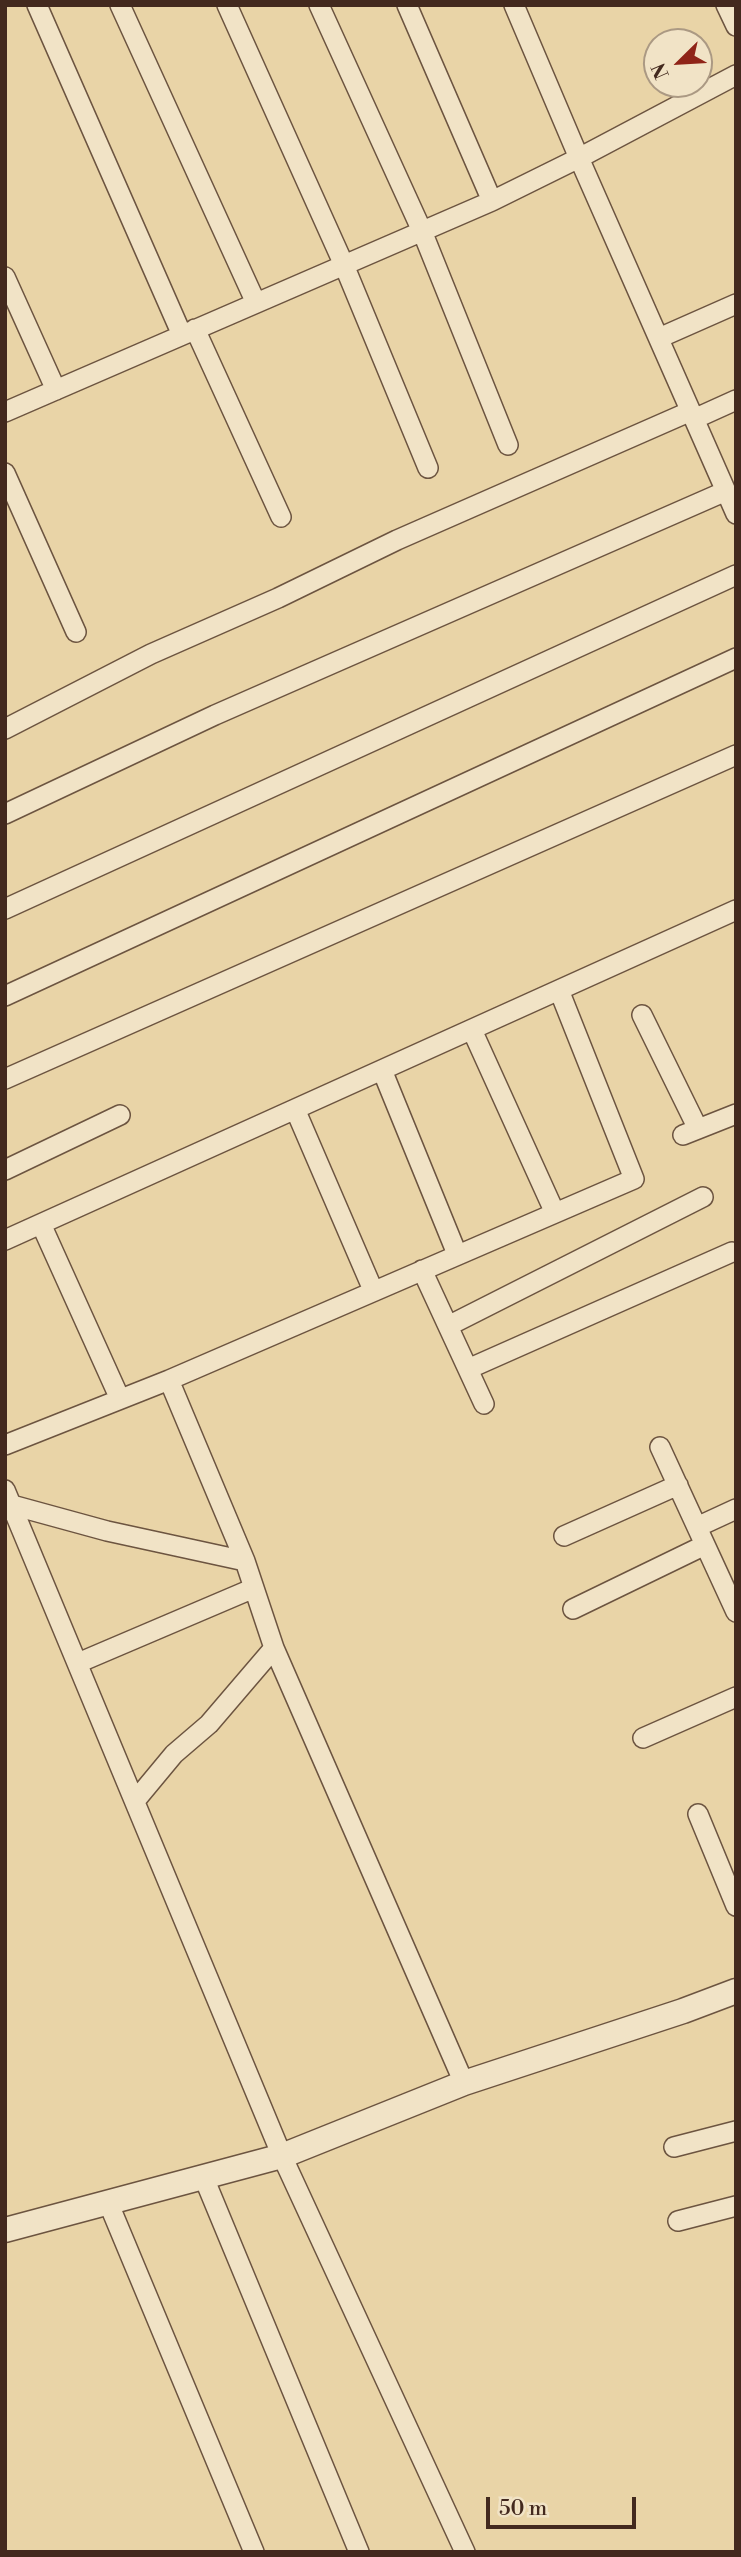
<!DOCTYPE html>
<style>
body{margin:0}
#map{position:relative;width:741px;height:2557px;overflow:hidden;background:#e9d4a7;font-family:"Libre Bodoni",serif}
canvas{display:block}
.frame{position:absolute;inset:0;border:7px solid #43291e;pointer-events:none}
.north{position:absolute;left:643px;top:28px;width:70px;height:70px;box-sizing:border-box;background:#f1e3c6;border:2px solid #ab9983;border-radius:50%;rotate:246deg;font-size:19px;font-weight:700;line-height:28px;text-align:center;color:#43291e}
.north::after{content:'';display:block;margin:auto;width:24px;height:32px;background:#8f2418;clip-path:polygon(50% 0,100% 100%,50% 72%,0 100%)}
.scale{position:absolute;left:486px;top:2497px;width:150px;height:32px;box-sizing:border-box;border:4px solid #43291e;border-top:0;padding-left:9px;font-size:21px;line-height:24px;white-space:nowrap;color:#43291e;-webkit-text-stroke:5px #f1e3c6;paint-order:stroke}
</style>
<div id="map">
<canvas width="741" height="2557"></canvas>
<div class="frame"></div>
<div class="north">N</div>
<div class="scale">50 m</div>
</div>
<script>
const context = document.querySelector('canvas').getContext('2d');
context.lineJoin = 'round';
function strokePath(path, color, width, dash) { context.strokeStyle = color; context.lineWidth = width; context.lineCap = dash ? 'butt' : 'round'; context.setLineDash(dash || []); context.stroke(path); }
const minor = new Path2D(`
 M 37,5 L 182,335
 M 120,5 L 256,303
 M 227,5 L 344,265 L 428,468
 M 319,5 L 422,231 L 508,445
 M 407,5 L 492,201
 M 514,5 L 579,158 L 736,514
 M 726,5 L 736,26
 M 5,277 L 56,390
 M 195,329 L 281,517
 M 659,338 L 736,304
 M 5,412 L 492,201 L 579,158 L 736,75
 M 694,419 L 736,400
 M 5,473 L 76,632
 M 5,729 L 151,654 L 278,598 L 397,540 L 691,411
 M 5,814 L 215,715 L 726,491
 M 5,909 L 736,575
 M 5,996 L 736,658
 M 642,1015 L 698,1129
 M 472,1030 L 555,1213
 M 382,1070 L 457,1254
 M 5,1079 L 736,755
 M 295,1109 L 373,1290
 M 683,1135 L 736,1114
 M 5,1170 L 120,1115
 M 41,1224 L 120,1399
 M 5,1240 L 736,910
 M 422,1270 L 484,1404
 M 448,1326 L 703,1197
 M 468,1369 L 732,1252
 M 169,1380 L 245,1561 L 274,1648 L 464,2083
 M 5,1445 L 169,1380 L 634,1179 L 559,990
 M 660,1447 L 736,1612
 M 5,1490 L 282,2156 L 465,2552
 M 12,1505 L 107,1531 L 245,1561
 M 697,1527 L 736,1509
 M 564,1536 L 678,1485
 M 573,1609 L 705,1545
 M 78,1663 L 254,1588
 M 643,1738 L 736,1697
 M 135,1801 L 174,1754 L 209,1724 L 274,1648
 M 698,1814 L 736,1906
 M 674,2147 L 736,2131
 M 204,2178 L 359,2552
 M 108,2202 L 254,2552
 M 678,2221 L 736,2206`);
const tertiary = new Path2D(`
 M 5,2230 L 282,2156 L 464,2083 L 683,2011 L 736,1991`);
strokePath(minor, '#6c5440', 22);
strokePath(tertiary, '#6c5440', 27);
strokePath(minor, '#f1e3c6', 19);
strokePath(tertiary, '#f1e3c6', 24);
</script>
